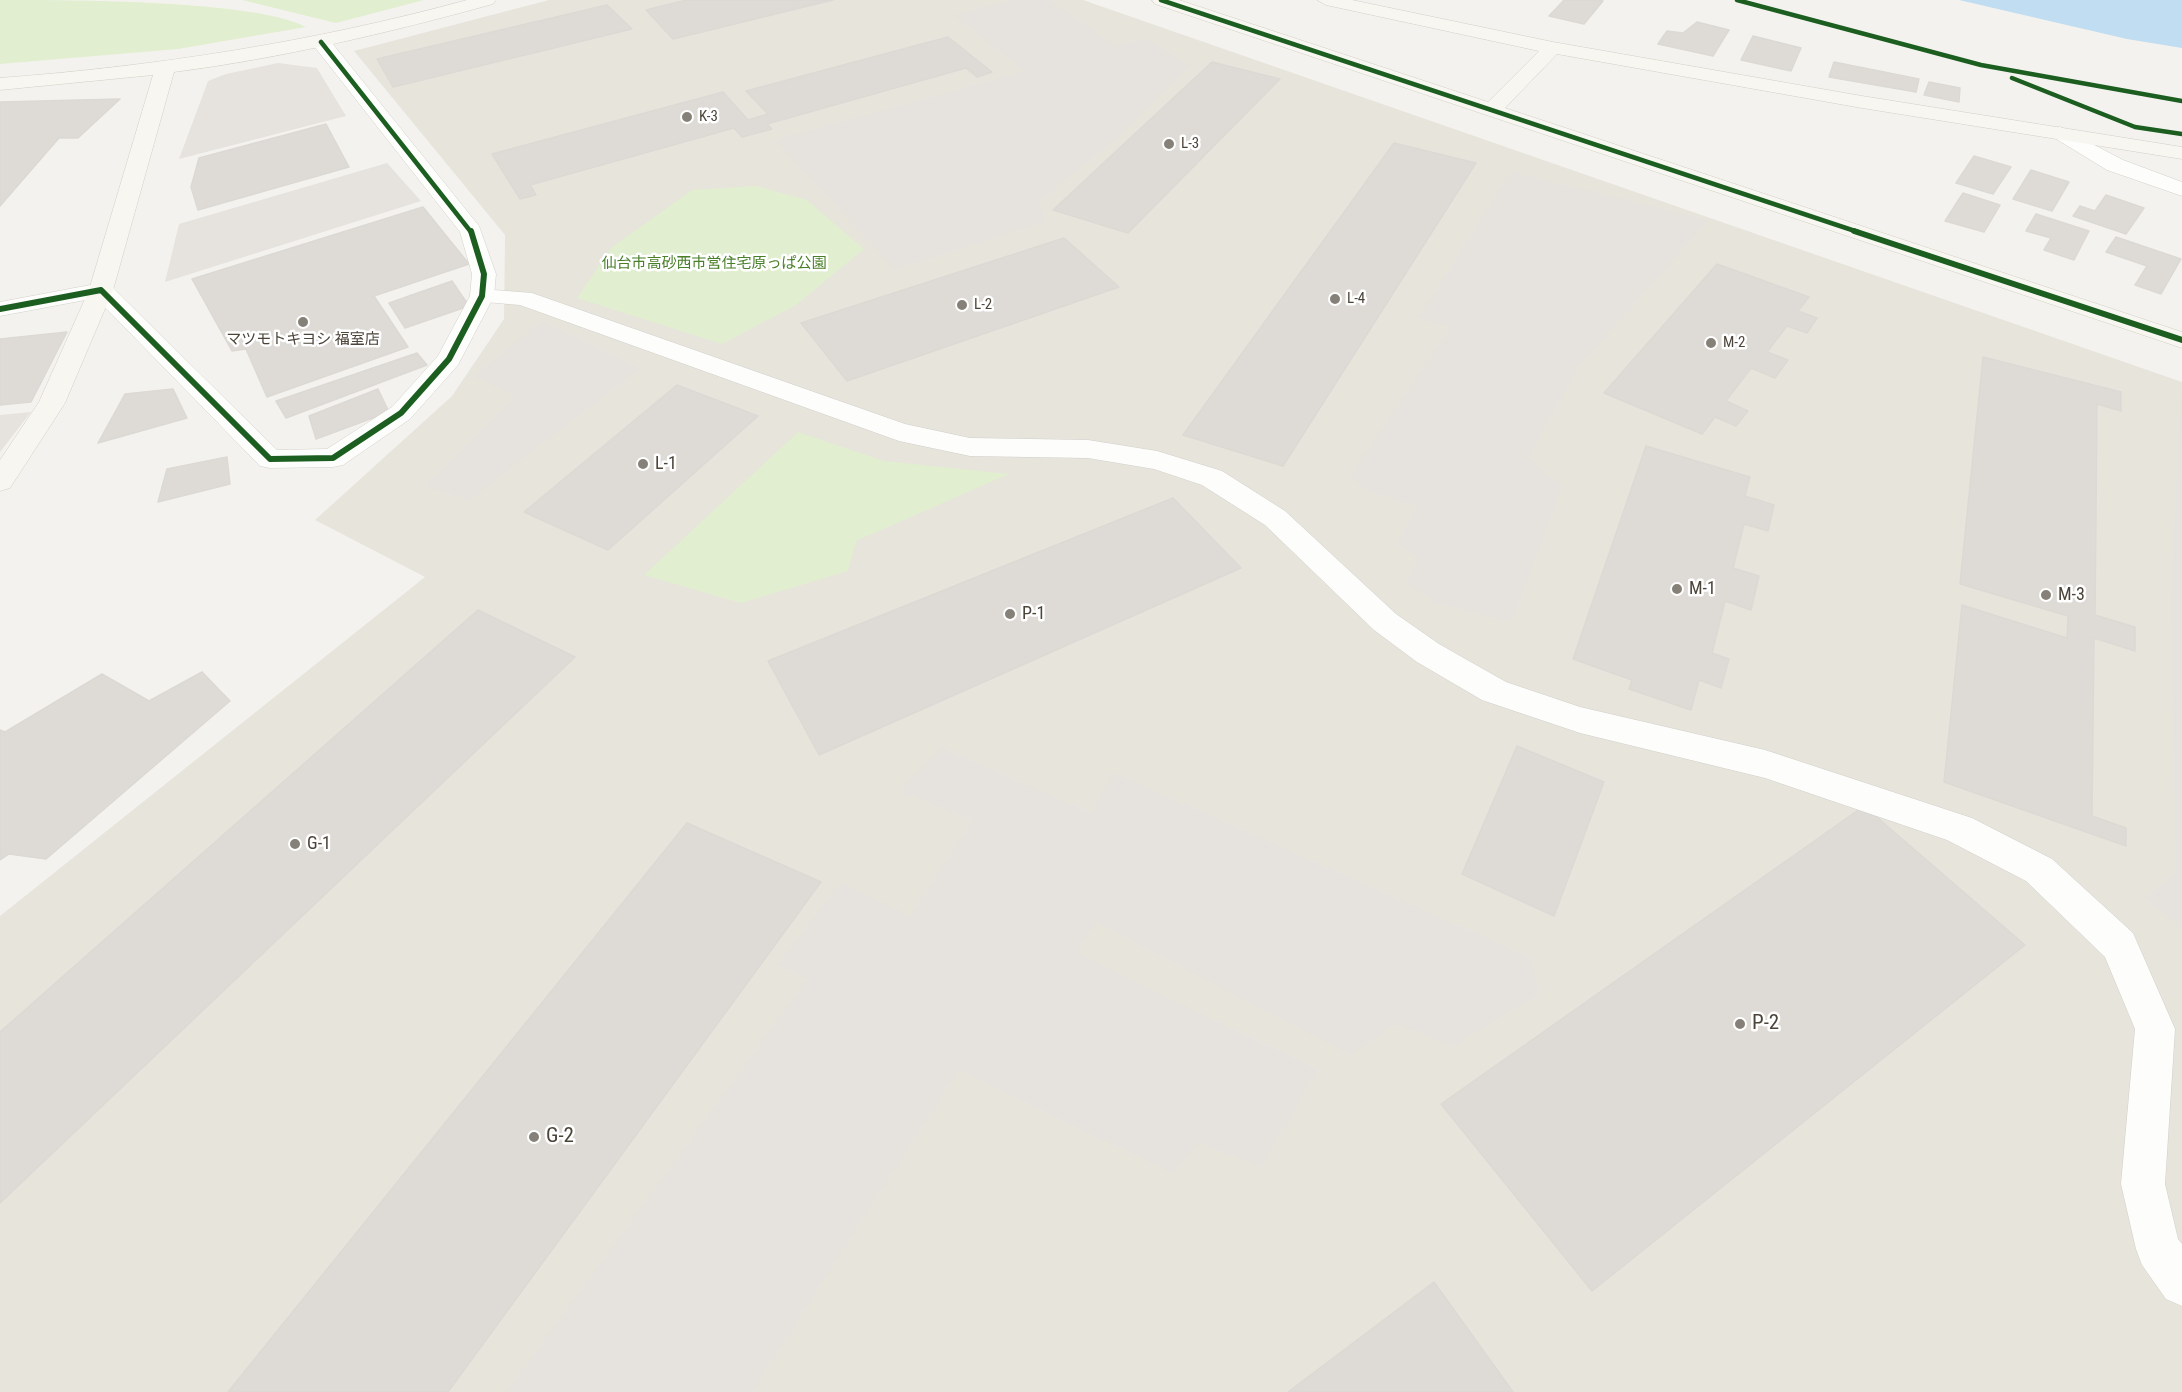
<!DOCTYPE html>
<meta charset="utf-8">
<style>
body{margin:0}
canvas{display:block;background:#f4f2ee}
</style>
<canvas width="2182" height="1392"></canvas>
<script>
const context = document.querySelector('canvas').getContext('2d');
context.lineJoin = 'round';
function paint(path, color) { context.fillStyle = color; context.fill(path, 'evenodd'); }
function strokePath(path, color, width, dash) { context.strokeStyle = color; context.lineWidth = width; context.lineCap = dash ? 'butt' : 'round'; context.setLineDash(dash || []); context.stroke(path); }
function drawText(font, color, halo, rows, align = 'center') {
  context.font = font + ' "Roboto Condensed","Noto Sans JP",sans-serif'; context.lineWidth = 5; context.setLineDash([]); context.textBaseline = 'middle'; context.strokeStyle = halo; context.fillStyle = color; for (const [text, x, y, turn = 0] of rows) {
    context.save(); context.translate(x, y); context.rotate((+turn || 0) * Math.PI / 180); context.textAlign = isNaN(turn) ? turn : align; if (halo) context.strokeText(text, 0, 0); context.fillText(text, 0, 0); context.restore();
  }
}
const residential = new Path2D(`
 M 549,0 L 1083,0 L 2182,382 L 2182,1392 L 0,1392 L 0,916 L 425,577 L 315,520 L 452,396 L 504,319 L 505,235 L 354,51 Z`);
const green = new Path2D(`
 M 0,0 C 70,0 255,0 306,27 L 178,49 L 0,64 Z
 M 242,0 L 424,0 L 336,23 Z
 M 756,186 L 807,200 L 864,249 L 796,305 L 722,344 L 577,298 L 611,248 L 692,190 Z
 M 798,432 L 884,461 L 1009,474 L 856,541 L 848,571 L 741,603 L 644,575 Z`);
const parking = new Path2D(`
 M 1014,0 L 1049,0 L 1115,46 L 1145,39 L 1190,65 L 1127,129 L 1039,201 L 1045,222 L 895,269 L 776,140 L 1026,71 L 954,15 Z
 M 278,63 L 317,68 L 346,116 L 179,159 L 208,81 L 226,74 Z
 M 387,163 L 421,201 L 165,282 L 179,224 Z
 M 1511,172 L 1708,220 L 1576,369 L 1529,458 L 1562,487 L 1511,622 L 1436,603 L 1407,583 L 1419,558 L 1396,544 L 1417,507 L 1364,489 L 1351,475 L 1450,328 L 1419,318 Z
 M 542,321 L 639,368 L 469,500 L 425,486 L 515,396 L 474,377 Z
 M 2180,397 L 2182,397 L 2182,928 L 2146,898 L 2176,873 L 2171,602 Z
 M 31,412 L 0,452 L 0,415 Z
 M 942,748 L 1091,813 L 1114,773 L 1531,958 L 1539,994 L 1453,1046 L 1396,1024 L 1350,1055 L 1096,922 L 1076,952 L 1317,1070 L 1261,1167 L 1198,1142 L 1173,1174 L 959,1069 L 751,1392 L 507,1392 L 808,979 L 778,965 L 841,882 L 911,916 L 973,820 L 900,791 Z`);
const water = new Path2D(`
 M 1959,0 L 2182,0 L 2182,48 L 2127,39 Z`);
const building = new Path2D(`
 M 687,0 L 833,0 L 673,39 L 646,10 Z
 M 1564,0 L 1597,0 L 1603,1 L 1584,24 L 1549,16 Z
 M 607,5 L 632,29 L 393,87 L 377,59 Z
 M 1697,22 L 1729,30 L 1713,56 L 1658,44 L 1667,31 L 1683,33 Z
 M 1753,36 L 1801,48 L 1791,71 L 1741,60 Z
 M 948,37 L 992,72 L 977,77 L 966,68 L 767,124 L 772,129 L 742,137 L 734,128 L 530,185 L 536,195 L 520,199 L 492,154 L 723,92 L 748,120 L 768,114 L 746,91 Z
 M 1212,62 L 1280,79 L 1128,233 L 1053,210 Z
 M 1834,62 L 1919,79 L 1916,92 L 1829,77 Z
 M 1929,82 L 1960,88 L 1959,102 L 1924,95 Z
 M 120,99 L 78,138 L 59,138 L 0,206 L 0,102 Z
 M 326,124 L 349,167 L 198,210 L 191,187 L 199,158 Z
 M 1394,143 L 1476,163 L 1283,466 L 1183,435 Z
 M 1974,156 L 2011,167 L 1993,194 L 1956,183 Z
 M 2031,170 L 2069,182 L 2052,211 L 2013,199 Z
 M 1963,193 L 2000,205 L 1984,232 L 1945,221 Z
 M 2106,195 L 2144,208 L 2126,234 L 2073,216 L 2080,206 L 2095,211 Z
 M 423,207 L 469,264 L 374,296 L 408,347 L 267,397 L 246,349 L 232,351 L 192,279 Z
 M 2036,214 L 2089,231 L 2074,260 L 2044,250 L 2051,238 L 2026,231 Z
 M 2116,237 L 2181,259 L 2161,294 L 2135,285 L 2147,266 L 2106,252 Z
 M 1064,238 L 1119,287 L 847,381 L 801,323 Z
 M 1717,264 L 1809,297 L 1798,311 L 1817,318 L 1807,333 L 1787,326 L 1767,352 L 1788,360 L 1775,378 L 1751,368 L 1726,401 L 1748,411 L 1736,426 L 1715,417 L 1702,434 L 1604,393 Z
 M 452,281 L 469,306 L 405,328 L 389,303 Z
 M 67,332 L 31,402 L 0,405 L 0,339 Z
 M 417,353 L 427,365 L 286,418 L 276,401 Z
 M 1983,357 L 2121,392 L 2121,411 L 2097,404 L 2095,615 L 2135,627 L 2135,651 L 2094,638 L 2092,816 L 2126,828 L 2126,846 L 1944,782 L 1962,605 L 2067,638 L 2068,616 L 1960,584 Z
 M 677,385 L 758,416 L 608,550 L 524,512 Z
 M 173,389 L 187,418 L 98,443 L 125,394 Z
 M 378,389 L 389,412 L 316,439 L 309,416 Z
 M 1646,446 L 1750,477 L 1745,496 L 1774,505 L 1768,531 L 1744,524 L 1733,568 L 1759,576 L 1751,610 L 1725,601 L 1712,653 L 1729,659 L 1721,688 L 1699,680 L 1691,710 L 1629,689 L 1632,680 L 1573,659 Z
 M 227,457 L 230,484 L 158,502 L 167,469 Z
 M 1173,498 L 1241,568 L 819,755 L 768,661 Z
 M 478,610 L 575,657 L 0,1203 L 0,1032 Z
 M 202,672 L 230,701 L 46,859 L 9,854 L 0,860 L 0,730 L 5,732 L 102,674 L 149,701 Z
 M 1517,746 L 1604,782 L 1554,916 L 1462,874 Z
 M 1864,806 L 2025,945 L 1592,1291 L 1441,1104 Z
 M 687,823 L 821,882 L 448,1392 L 228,1392 Z
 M 1434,1282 L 1513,1392 L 1288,1392 Z`);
const lane = new Path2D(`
 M 482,289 L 532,293 L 905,424 L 970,438 L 1088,440 L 1157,451 L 1222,471 L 1285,511 L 1396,614 L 1439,644 L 1506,682 L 1580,707 L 1765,750 L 1972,818 L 2052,859 L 2133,933 L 2175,1029 L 2165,1184 L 2178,1239 L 2182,1244 L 2182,1306 L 2166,1299 L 2142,1265 L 2136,1249 L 2121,1184 L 2135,1029 L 2105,957 L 2026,881 L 1947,840 L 1765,778 L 1580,733 L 1482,700 L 1417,662 L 1374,630 L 1265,525 L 1202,485 L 1154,469 L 1088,458 L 970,456 L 899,441 L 520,305 L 473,301 L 470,296 L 473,291 Z`);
const street = new Path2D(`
 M 321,36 L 328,38 L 479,226 L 496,274 L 494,296 L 458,365 L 410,419 L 343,465 L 333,467 L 270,468 L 260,466 L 96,298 L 0,316 L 0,302 L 101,283 L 110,285 L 277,450 L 327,449 L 392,407 L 438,356 L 470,296 L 472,274 L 460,232 L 314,46 L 312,42 L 314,38 Z
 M 2060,127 L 2123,160 L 2182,182 L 2182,196 L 2107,170 L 2053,137 L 2050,133 L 2053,129 Z`);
const secondary = new Path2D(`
 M 467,0 L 496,0 L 493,4 C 388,33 282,58 174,72 L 113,290 L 65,403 L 10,488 L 0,491 L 0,460 L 39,402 L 89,290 L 153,75 L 0,90 L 0,78 C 158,66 313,42 467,0 Z
 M 1152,0 L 1179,0 L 1488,102 L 1539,51 L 1326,5 L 1317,0 L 1352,0 L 1553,42 L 1862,96 L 2182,147 L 2182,159 L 1862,108 L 1557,54 L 1505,108 L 2182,332 L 2182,348 L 1155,4 Z`);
const cyclewayFar1 = new Path2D(`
 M 1161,0 L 1858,232
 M 1737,0 L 1981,65 L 2182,101
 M 321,42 L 471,232
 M 2012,78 L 2135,127 L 2182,134`);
const cycleway = new Path2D(`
 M 1854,231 L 2182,340
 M 0,309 L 101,290 L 270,459 L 333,458 L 401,413 L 449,359 L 482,296 L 484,274 L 471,231`);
const markers = [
 [687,117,6,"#868178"],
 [1169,144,6,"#868178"],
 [1335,299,6,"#868178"],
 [962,305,6,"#868178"],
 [303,322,6,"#868178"],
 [1711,343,6,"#868178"],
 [643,464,6,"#868178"],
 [1677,589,6,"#868178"],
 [2046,595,6,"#868178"],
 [1010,614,6,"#868178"],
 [295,844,6,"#868178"],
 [1740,1024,6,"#868178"],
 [534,1137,6,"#868178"]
];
const farPoinames = [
 ["K-3",699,117],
 ["L-3",1181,144],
 ["L-4",1347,299],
 ["L-2",974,305],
 ["マツモトキヨシ 福室店",303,340,"center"],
 ["M-2",1723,343]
];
const farParknames = [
 ["仙台市高砂西市営住宅原っぱ公園",714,264]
];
const poiNames = [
 ["L-1",655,464],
 ["M-1",1689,589],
 ["M-3",2058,595],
 ["P-1",1022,614],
 ["G-1",307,844]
];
const nearPoinames = [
 ["P-2",1752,1024],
 ["G-2",546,1137]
];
paint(residential, '#e7e4dc');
paint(green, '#e1eecf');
paint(parking, '#e6e3df');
paint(water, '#c0ddf1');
paint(building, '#dedbd6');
strokePath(building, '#dcd9d4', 1.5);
strokePath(lane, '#d2d0cb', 1);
strokePath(street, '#d2d0cb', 1);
strokePath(secondary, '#d3cfc5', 1);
paint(lane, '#fdfdfc');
paint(street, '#fdfdfc');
paint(secondary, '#f7f6f1');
strokePath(cyclewayFar1, '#1b5e20', 4.5);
strokePath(cycleway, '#1b5e20', 6);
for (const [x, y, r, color] of markers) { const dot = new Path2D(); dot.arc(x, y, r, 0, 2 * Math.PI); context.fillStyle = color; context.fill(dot); strokePath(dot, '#fff', 2); }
drawText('15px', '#4b4439', '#fff', farPoinames, 'left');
drawText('15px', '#4a7f2a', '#fff', farParknames);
drawText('18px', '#4b4439', '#fff', poiNames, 'left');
drawText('21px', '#4b4439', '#fff', nearPoinames, 'left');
</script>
